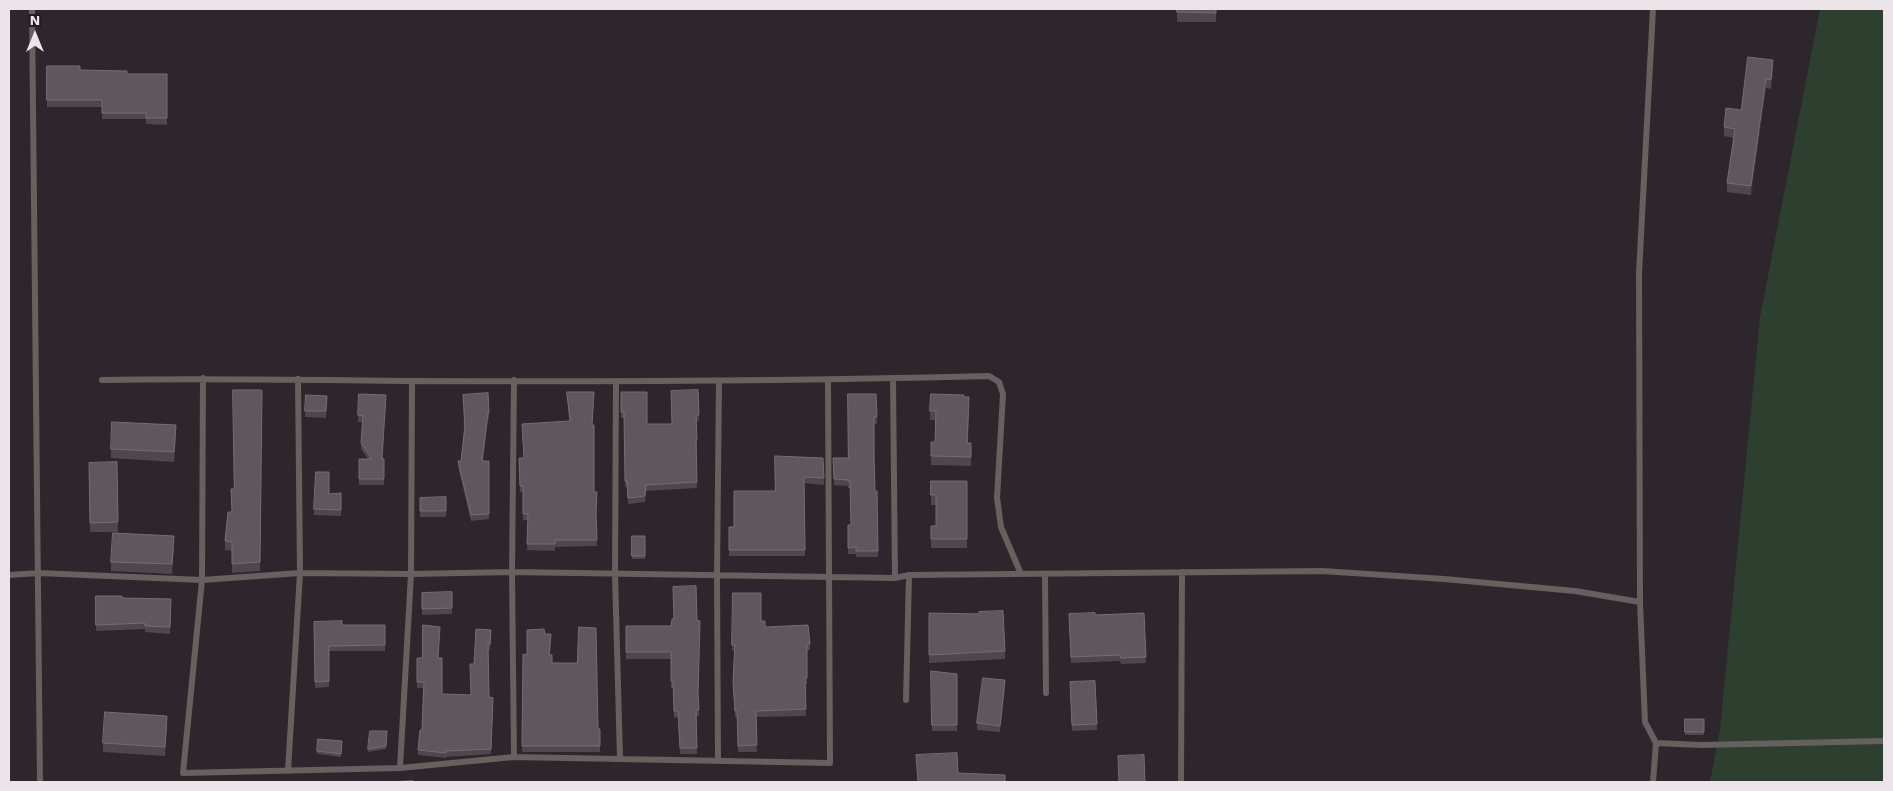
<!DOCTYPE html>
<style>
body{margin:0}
#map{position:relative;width:1893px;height:791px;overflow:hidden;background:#2e262d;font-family:"Work Sans",sans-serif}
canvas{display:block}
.frame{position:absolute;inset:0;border:10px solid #ebe5ea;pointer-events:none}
.north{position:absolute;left:10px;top:10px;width:50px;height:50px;-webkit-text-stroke:4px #241c23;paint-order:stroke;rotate:0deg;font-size:14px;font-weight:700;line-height:20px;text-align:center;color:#ebe5ea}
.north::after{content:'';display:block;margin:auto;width:18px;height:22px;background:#ebe5ea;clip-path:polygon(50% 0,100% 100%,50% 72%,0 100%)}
</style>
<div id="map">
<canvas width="1893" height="791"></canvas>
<div class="frame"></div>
<div class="north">N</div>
</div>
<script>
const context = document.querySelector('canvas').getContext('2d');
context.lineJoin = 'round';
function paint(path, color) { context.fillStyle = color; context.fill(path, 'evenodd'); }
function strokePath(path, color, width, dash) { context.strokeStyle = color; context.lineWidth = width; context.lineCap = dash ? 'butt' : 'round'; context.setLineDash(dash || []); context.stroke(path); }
const green = new Path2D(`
 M 1820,9 L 1884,9 L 1884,782 L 1710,782 L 1720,730 L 1760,317 Z`);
const service = new Path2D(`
 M 32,9 L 40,782
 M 1653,9 L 1639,273 L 1640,602 L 1645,722 L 1656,743 L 1701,745 L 1884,741
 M 203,378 L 202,580 L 183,773 L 400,768 L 514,757 L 830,763 L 828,380
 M 893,379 L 895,578
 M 102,380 C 205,378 307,380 410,381 C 603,382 796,381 989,376 L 999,382 L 1003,394 L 997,498 L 1001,527 L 1021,574
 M 616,381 L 615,574 L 620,759
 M 9,575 L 39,573 L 202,580 L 300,573 L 411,574 L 512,572 L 895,578 L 909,575 L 1322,571 L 1444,579 L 1575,591 L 1640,602
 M 1045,575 L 1046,693
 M 906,700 L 909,575
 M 514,757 L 512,572 L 514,380
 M 718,761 L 717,576 L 719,381
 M 400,768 L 411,574 L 412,381
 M 288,771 L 300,573 L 298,379
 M 1181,782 L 1182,572
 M 1653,782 L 1656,743`);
const wall = new Path2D(`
 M 1177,9 L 1216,9 L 1216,22 L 1177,22 Z
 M 47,66 L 80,70 L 127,74 L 167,74 L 167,125 L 146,124 L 146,119 L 102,119 L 102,107 L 47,107 Z
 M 1773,70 L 1771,89 L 1766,88 L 1751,195 L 1727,192 L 1727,183 L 1734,138 L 1724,136 L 1724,127 L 1741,110 Z
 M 262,390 L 260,571 L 232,573 L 232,551 L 225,550 L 225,541 L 232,512 L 231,489 L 234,489 Z
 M 698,390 L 699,421 L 696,421 L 697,446 L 696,446 L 697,488 L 646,491 L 645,502 L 628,504 L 627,487 L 625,487 L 624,418 L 621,418 L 621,392 L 647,424 L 672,424 Z
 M 567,392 L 594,398 L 592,425 L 594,492 L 597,499 L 596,515 L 597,546 L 555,547 L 555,551 L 527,550 L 528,520 L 523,520 L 523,492 L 520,492 L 519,458 L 524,458 L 522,430 L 569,421 Z
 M 488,393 L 489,419 L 488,419 L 483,461 L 489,461 L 489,519 L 471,521 L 458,466 L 458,461 L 461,461 L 464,428 L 463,395 Z
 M 359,394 L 383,459 L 384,459 L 384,485 L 359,485 L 359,459 L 368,459 L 361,449 L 362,422 L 358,422 Z
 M 876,394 L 877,424 L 874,424 L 875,491 L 877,491 L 878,557 L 856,557 L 856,554 L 848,554 L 848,525 L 851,525 L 850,488 L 848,488 L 848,486 L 834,485 L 833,458 L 848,458 Z
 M 931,394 L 964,397 L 969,406 L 968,443 L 971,443 L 971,466 L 931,465 L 931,456 L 935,442 L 935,420 L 930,420 Z
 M 306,395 L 327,396 L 326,418 L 305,417 Z
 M 176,435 L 174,462 L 111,458 L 111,449 Z
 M 823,458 L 824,485 L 804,483 L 805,556 L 729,556 L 729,527 L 734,527 Z
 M 117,462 L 118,532 L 90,532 L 89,463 Z
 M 316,472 L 329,494 L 341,493 L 341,516 L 314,515 Z
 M 931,481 L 967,481 L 967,548 L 931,548 L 931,526 L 936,526 L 936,505 L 931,505 Z
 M 446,497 L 446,517 L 420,517 L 420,498 Z
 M 632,536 L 645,536 L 645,559 L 632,559 Z
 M 174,546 L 172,574 L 111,571 L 111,562 Z
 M 452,592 L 452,614 L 422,615 L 422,593 Z
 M 733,593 L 761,621 L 765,627 L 810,644 L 810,650 L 807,650 L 807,684 L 805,684 L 806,716 L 756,717 L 757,752 L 738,752 L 737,717 L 735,717 L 733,688 L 734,651 L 732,651 Z
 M 96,596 L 122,598 L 171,599 L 170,634 L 145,632 L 145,629 L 96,631 Z
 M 929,613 L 979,614 L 1005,651 L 1005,659 L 929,663 Z
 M 1144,613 L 1146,663 L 1121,664 L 1120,661 L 1071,663 L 1069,614 L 1095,615 Z
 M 314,622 L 342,625 L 385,625 L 385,651 L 329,651 L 329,687 L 315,688 Z
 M 626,626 L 671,626 L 698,695 L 699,716 L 696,717 L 697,754 L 680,754 L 678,717 L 674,718 L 673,688 L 671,688 L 671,659 L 626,659 Z
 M 545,634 L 551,640 L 550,655 L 552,663 L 598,729 L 600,729 L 600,752 L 522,752 L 523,654 L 527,655 Z
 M 491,636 L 490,650 L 488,650 L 489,697 L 493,698 L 491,754 L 446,757 L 446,758 L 418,755 L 418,750 L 422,730 L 423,688 L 417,688 L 417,658 L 439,658 L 442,694 L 471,695 L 474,664 Z
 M 931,671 L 957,674 L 957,731 L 932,731 Z
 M 1095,681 L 1097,730 L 1072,731 L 1070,682 Z
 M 1005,687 L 1000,732 L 977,730 L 977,723 Z
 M 1685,719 L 1704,719 L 1704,735 L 1685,735 Z
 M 167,725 L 165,756 L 103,752 L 103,743 Z
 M 387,731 L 386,749 L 368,752 L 368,749 Z
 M 342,744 L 341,757 L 317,754 L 317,751 Z`);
const shadedWall = new Path2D(`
 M 1773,60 L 1773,70 L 1771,89 L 1771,80 Z
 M 1766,79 L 1766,88 L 1751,195 L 1751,186 Z
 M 488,413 L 488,419 L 482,466 L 482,461 Z
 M 1005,680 L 1005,687 L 1000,732 L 1000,726 Z`);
const building = new Path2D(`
 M 1177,9 L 1216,9 L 1216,13 L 1177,12 Z
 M 1748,57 L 1773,60 L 1771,80 L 1766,79 L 1751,186 L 1727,183 L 1735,129 L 1724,127 L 1726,108 L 1741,110 Z
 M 47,66 L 80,66 L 80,70 L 127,71 L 127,74 L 167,74 L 167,118 L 146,118 L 146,113 L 102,113 L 102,100 L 47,100 Z
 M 233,390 L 262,390 L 260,562 L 232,564 L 232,542 L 225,541 L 228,512 L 232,512 L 231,489 L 234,489 Z
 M 698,390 L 699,415 L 696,415 L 697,440 L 696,440 L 697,482 L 646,485 L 645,496 L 628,498 L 627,481 L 625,481 L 624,412 L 621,412 L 621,392 L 647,392 L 647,424 L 672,424 L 671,391 Z
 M 567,392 L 594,392 L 592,425 L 594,425 L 594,492 L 597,492 L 596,512 L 597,540 L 555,540 L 555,544 L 527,544 L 528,514 L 523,514 L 523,486 L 520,486 L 519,458 L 524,458 L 522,424 L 570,421 Z
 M 488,393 L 489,413 L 488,413 L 482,461 L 489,461 L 489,514 L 471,515 L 458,461 L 461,461 L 465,426 L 463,395 Z
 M 359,394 L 386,395 L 382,459 L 384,459 L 384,479 L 359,479 L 359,459 L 372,459 L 361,443 L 363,416 L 358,415 Z
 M 848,394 L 876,394 L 877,417 L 874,417 L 874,457 L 875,491 L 877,491 L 878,551 L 856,551 L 856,547 L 848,548 L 848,525 L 851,525 L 850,481 L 848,481 L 848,480 L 834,479 L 833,458 L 848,458 Z
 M 931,394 L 964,395 L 964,397 L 969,397 L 967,443 L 971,443 L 971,457 L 931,456 L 931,442 L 935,442 L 936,411 L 930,411 Z
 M 306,395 L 327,396 L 326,411 L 305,411 Z
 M 112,422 L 176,425 L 174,452 L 111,449 Z
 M 775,456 L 823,458 L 824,478 L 804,477 L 805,550 L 729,550 L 729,527 L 734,527 L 734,491 L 775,491 Z
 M 117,462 L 118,522 L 90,523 L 89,463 Z
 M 316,472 L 329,472 L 329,494 L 341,493 L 341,510 L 314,509 Z
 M 931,481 L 967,481 L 967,539 L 931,539 L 931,526 L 936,526 L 936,495 L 931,495 Z
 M 446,497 L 446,511 L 420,511 L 420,498 Z
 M 113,533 L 174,536 L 172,564 L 111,562 Z
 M 632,536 L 645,536 L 645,556 L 632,556 Z
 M 696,586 L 697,620 L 700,621 L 698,694 L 699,710 L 696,710 L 697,748 L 680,748 L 678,711 L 674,711 L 673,681 L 671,681 L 671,652 L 626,652 L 626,626 L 671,626 L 672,619 L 674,619 L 673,587 Z
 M 452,592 L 452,608 L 422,609 L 422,593 Z
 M 733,593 L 761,593 L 761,621 L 765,621 L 765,627 L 808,625 L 810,644 L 807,644 L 807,678 L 805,678 L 806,709 L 756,711 L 757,745 L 738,746 L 737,711 L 735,711 L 733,682 L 735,645 L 732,645 Z
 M 96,596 L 122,596 L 122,598 L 171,599 L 170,627 L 145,626 L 145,623 L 96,625 Z
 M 1003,611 L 1005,651 L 929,655 L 929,613 L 979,614 L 979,612 Z
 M 1095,613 L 1095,615 L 1144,613 L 1146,657 L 1121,658 L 1120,655 L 1071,657 L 1069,614 Z
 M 342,621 L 342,625 L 385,625 L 385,645 L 329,646 L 329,681 L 315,682 L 314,622 Z
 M 423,625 L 440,627 L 438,658 L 442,658 L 442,694 L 471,695 L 470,664 L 474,664 L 476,629 L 491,630 L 490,644 L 488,644 L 489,697 L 493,698 L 491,749 L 446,751 L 446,753 L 418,750 L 420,730 L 422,730 L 424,682 L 417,682 L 417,658 L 422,658 Z
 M 579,627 L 596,628 L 598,729 L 600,729 L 600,746 L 522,746 L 523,654 L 527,655 L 527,630 L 544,629 L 545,634 L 551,634 L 549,655 L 552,655 L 552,663 L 577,663 Z
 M 931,671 L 957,674 L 957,725 L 932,725 Z
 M 983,678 L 1005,680 L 1000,726 L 977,723 Z
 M 1095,681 L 1097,724 L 1072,725 L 1070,682 Z
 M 105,712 L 167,716 L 165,747 L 103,743 Z
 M 1685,719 L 1704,719 L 1704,732 L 1685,732 Z
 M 370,731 L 387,731 L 386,746 L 368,749 Z
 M 318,739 L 342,741 L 341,754 L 317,751 Z
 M 957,753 L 958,773 L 1005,775 L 1005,782 L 918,782 L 916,755 Z
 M 1144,755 L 1145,782 L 1119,782 L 1118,756 Z
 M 413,781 L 413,782 L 391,782 Z`);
paint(green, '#2d4030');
strokePath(service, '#66605f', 6);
paint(wall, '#50464d');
paint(shadedWall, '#3b3239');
paint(building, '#60575e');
strokePath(building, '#766d74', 1);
</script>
